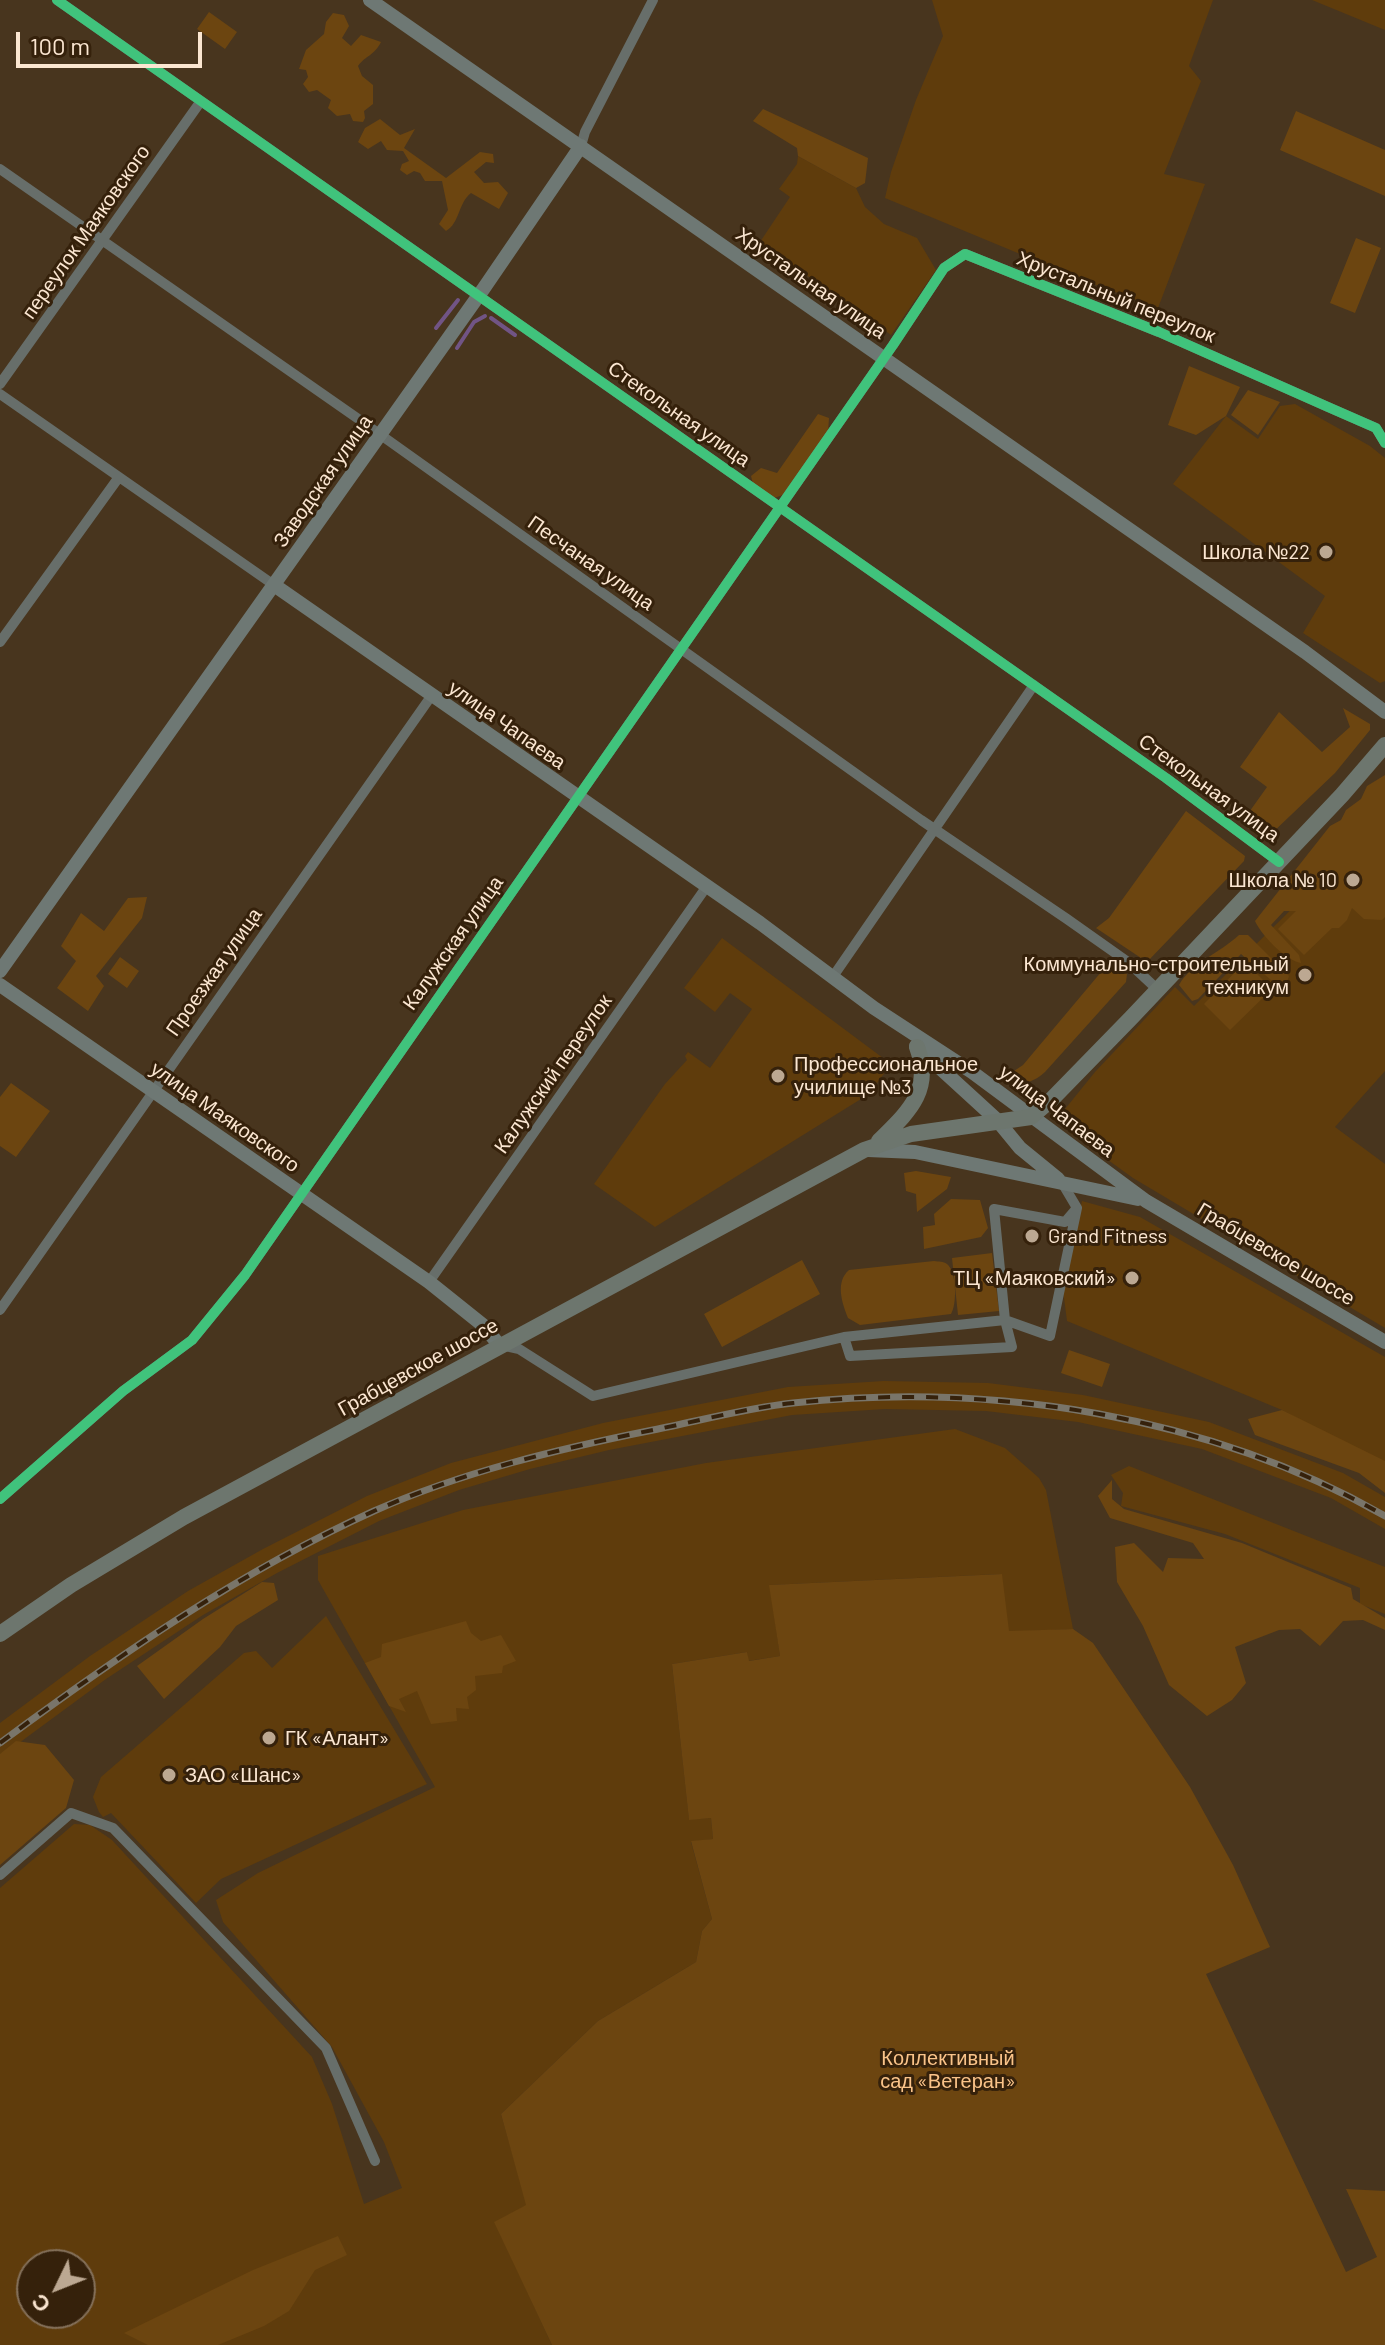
<!DOCTYPE html>
<meta charset="utf-8">
<style>
body{margin:0}
#map{position:relative;width:1385px;height:2345px;overflow:hidden;background:#48351e;font-family:Barlow,sans-serif}
canvas{display:block}
.north{position:absolute;left:16px;top:2249px;width:80px;height:80px;box-sizing:border-box;background:#35210b;border:2px solid #84705a;border-radius:50%;rotate:227deg;font-size:22px;font-weight:700;line-height:32px;text-align:center;color:#fbe6d1}
.north::after{content:'';display:block;margin:auto;width:28px;height:36px;background:#bca892;clip-path:polygon(50% 0,100% 100%,50% 72%,0 100%)}
.scale{position:absolute;left:16px;top:32px;width:186px;height:36px;box-sizing:border-box;border:4px solid #fbe6d1;border-top:0;padding-left:10px;font-size:24px;line-height:28px;white-space:nowrap;color:#fbe6d1;-webkit-text-stroke:6px #35210b;paint-order:stroke}
</style>
<div id="map">
<canvas width="1385" height="2345"></canvas>
<div class="north">С</div>
<div class="scale">100 m</div>
</div>
<script>
const context = document.querySelector('canvas').getContext('2d');
context.lineJoin = 'round';
function paint(path, color) { context.fillStyle = color; context.fill(path, 'evenodd'); }
function strokePath(path, color, width, dash) { context.strokeStyle = color; context.lineWidth = width; context.lineCap = dash ? 'butt' : 'round'; context.setLineDash(dash || []); context.stroke(path); }
function drawText(font, color, halo, rows, align = 'center') {
  context.font = font + ' Barlow,sans-serif'; context.lineWidth = 6; context.setLineDash([]); context.textBaseline = 'middle'; context.strokeStyle = halo; context.fillStyle = color; for (const [text, x, y, turn = 0] of rows) {
    context.save(); context.translate(x, y); context.rotate((+turn || 0) * Math.PI / 180); context.textAlign = isNaN(turn) ? turn : align; if (halo) context.strokeText(text, 0, 0); context.fillText(text, 0, 0); context.restore();
  }
}
const built = new Path2D(`
 M 932,0 L 1213,0 L 1189,66 L 1201,81 L 1164,174 L 1205,184 L 1158,308 L 1078,278 L 885,198 L 891,172 L 916,100 L 943,36 Z
 M 1312,0 L 1385,0 L 1385,30 Z
 M 798,156 L 856,188 L 865,207 L 884,224 L 917,238 L 936,270 L 891,335 L 760,242 L 790,197 L 779,189 L 797,164 Z
 M 1295,404 L 1370,446 L 1385,458 L 1385,681 L 1380,683 L 1303,633 L 1325,596 L 1173,484 L 1226,416 L 1258,439 L 1280,406 Z
 M 1385,816 L 1385,1071 L 1335,1127 L 1385,1164 L 1385,1328 L 1133,1178 L 1072,1134 L 1064,1124 L 1061,1114 L 1095,1072 L 1175,987 L 1194,1006 Z
 M 722,938 L 891,1064 L 869,1094 L 655,1227 L 594,1184 L 665,1084 L 687,1060 L 685,1056 L 688,1052 L 710,1068 L 752,1009 L 730,993 L 715,1012 L 684,988 Z
 M 1082,1201 L 1140,1217 L 1385,1357 L 1385,1466 L 1282,1410 L 1067,1321 L 1063,1290 Z
 M 884,1381 L 988,1383 L 1083,1395 L 1209,1422 L 1343,1473 L 1385,1497 L 1385,1529 L 1331,1498 L 1202,1449 L 1078,1422 L 986,1411 L 885,1409 L 792,1415 L 609,1450 L 530,1469 L 459,1490 L 379,1521 L 277,1573 L 203,1615 L 106,1679 L 0,1757 L 0,1723 L 90,1656 L 188,1591 L 263,1549 L 367,1496 L 451,1463 L 603,1423 L 788,1387 Z
 M 955,1429 L 1005,1448 L 1039,1478 L 1046,1490 L 1073,1629 L 1008,1632 L 1001,1574 L 770,1585 L 780,1656 L 748,1661 L 747,1652 L 672,1664 L 689,1819 L 711,1818 L 713,1839 L 691,1842 L 712,1919 L 702,1931 L 696,1962 L 598,2021 L 501,2114 L 527,2205 L 495,2222 L 552,2345 L 0,2345 L 0,1888 L 74,1824 L 90,1825 L 112,1840 L 312,2057 L 332,2104 L 364,2204 L 402,2188 L 384,2142 L 332,2047 L 223,1922 L 216,1900 L 258,1873 L 435,1787 L 318,1580 L 318,1556 L 463,1510 L 706,1463 ZM 32,2265 L 80,2265 L 80,2313 L 32,2313 Z
 M 1129,1466 L 1385,1567 L 1385,1614 L 1360,1604 L 1360,1588 L 1225,1534 L 1121,1506 L 1123,1493 L 1111,1475 Z
 M 326,1616 L 427,1784 L 221,1879 L 196,1903 L 111,1813 L 103,1817 L 99,1812 L 93,1797 L 101,1777 L 244,1653 L 256,1651 L 272,1668 Z`);
const green = new Path2D(`
 M 209,12 L 237,32 L 225,49 L 197,29 Z
 M 333,13 L 344,15 L 349,26 L 342,38 L 351,46 L 361,35 L 381,42 C 374,56 366,55 358,66 L 362,76 L 373,85 L 373,104 L 364,111 L 365,118 L 363,122 L 353,121 L 350,114 L 337,116 L 328,108 L 331,100 L 317,90 L 309,92 L 303,84 L 308,77 L 306,70 L 299,69 L 306,50 L 324,34 L 326,22 Z
 M 763,109 L 868,158 L 865,183 L 856,188 L 798,156 L 797,148 L 753,121 Z
 M 1296,111 L 1385,150 L 1385,196 L 1280,150 Z
 M 380,119 L 400,135 L 415,129 L 404,148 L 446,178 L 480,152 L 493,154 L 494,163 L 486,162 L 474,172 L 484,183 L 498,182 L 508,193 L 499,209 L 471,193 C 458,203 460,223 446,231 L 439,224 L 448,210 L 442,181 L 425,181 L 420,173 L 414,171 L 407,175 L 400,170 L 402,164 L 409,161 L 403,151 L 387,150 L 381,141 L 368,149 L 358,142 L 365,128 Z
 M 1356,238 L 1381,248 L 1355,313 L 1330,303 Z
 M 1189,366 L 1240,387 L 1226,416 L 1196,435 L 1168,425 Z
 M 1248,390 L 1280,402 L 1258,435 L 1231,415 Z
 M 818,414 L 829,418 L 828,433 L 783,495 L 774,498 L 753,484 L 751,476 L 761,468 L 777,473 Z
 M 1343,708 L 1370,724 L 1370,730 L 1335,773 L 1269,836 L 1263,839 L 1244,825 L 1242,822 L 1267,787 L 1240,767 L 1279,712 L 1322,752 L 1350,727 Z
 M 1385,775 L 1385,917 L 1382,920 L 1364,919 L 1352,908 L 1347,920 L 1339,928 L 1332,928 L 1304,955 L 1278,929 L 1296,911 L 1284,911 L 1271,925 L 1299,955 L 1301,963 C 1285,960 1262,936 1255,921 L 1330,826 L 1341,820 L 1346,810 L 1361,799 L 1367,786 Z
 M 1186,811 L 1245,856 L 1244,861 L 1147,962 L 1096,928 L 1109,918 Z
 M 147,897 L 142,918 L 96,976 L 104,986 L 88,1011 L 57,988 L 76,961 L 61,946 L 81,913 L 104,931 L 128,898 Z
 M 1239,935 L 1248,935 L 1289,976 L 1286,985 L 1279,987 L 1241,954 L 1198,999 L 1192,1001 L 1179,985 C 1192,962 1220,953 1239,935 Z
 M 120,957 L 139,971 L 127,988 L 108,974 Z
 M 1245,962 L 1272,989 L 1230,1030 L 1204,1004 Z
 M 1107,965 L 1127,974 L 1126,982 L 1045,1072 C 1029,1086 1022,1083 1002,1079 L 1023,1065 Z
 M 11,1083 L 50,1111 L 16,1157 L 0,1146 L 0,1097 Z
 M 916,1171 L 951,1177 L 947,1189 L 917,1212 L 916,1194 L 906,1191 L 904,1173 Z
 M 951,1199 L 980,1200 L 988,1228 L 981,1237 L 924,1249 L 923,1227 L 935,1225 L 934,1214 Z
 M 992,1253 L 999,1311 L 958,1315 L 952,1258 Z
 M 802,1260 L 820,1294 L 722,1347 L 704,1314 Z
 M 934,1261 C 939,1262 943,1261 947,1264 C 957,1272 957,1305 951,1314 L 860,1325 L 848,1318 C 842,1303 835,1282 849,1270 Z
 M 1069,1350 L 1110,1364 L 1102,1387 L 1061,1373 Z
 M 1282,1410 L 1385,1461 L 1385,1493 L 1359,1473 L 1255,1435 L 1248,1419 Z
 M 1112,1480 L 1112,1499 L 1124,1509 L 1242,1543 L 1351,1588 L 1353,1599 L 1385,1618 L 1385,1630 L 1363,1620 L 1343,1621 L 1320,1646 L 1300,1629 L 1279,1630 L 1235,1647 L 1246,1683 L 1232,1700 L 1207,1716 L 1169,1685 L 1143,1626 L 1117,1582 L 1115,1547 L 1134,1543 L 1163,1572 L 1168,1558 L 1204,1559 L 1193,1543 L 1110,1518 L 1098,1496 Z
 M 1002,1574 L 1009,1631 L 1073,1629 L 1093,1643 L 1190,1787 L 1233,1865 L 1270,1947 L 1206,1974 L 1346,2272 L 1377,2257 L 1346,2189 L 1385,2191 L 1385,2345 L 552,2345 L 494,2222 L 526,2205 L 501,2114 L 598,2021 L 696,1962 L 702,1931 L 712,1919 L 691,1841 L 713,1839 L 711,1818 L 689,1820 L 672,1664 L 747,1652 L 749,1661 L 780,1656 L 769,1585 Z
 M 262,1582 L 274,1583 L 278,1600 L 236,1626 L 220,1647 L 164,1699 L 137,1666 L 203,1619 Z
 M 466,1621 L 471,1633 L 481,1641 L 501,1635 L 516,1661 L 503,1666 L 502,1673 L 475,1676 L 476,1690 L 467,1697 L 469,1709 L 456,1708 L 457,1721 L 431,1724 L 417,1691 L 399,1699 L 406,1712 L 389,1706 L 365,1663 L 381,1657 L 382,1644 Z
 M 16,1741 L 45,1745 L 74,1780 L 66,1808 L 0,1865 L 0,1754 Z
 M 338,2236 L 347,2255 L 315,2270 L 289,2311 L 264,2326 L 218,2345 L 148,2345 L 124,2333 L 253,2270 Z`);
const stream = new Path2D(`
 M 491,318 L 515,335
 M 436,328 L 458,300
 M 457,348 L 474,322 L 485,316`);
const street = new Path2D(`
 M 57,0 L 1166,778 L 1279,862
 M 581,146 L 585,132 L 653,0
 M 0,169 L 357,418 L 921,820 L 1067,919 L 1128,962 L 1158,990
 M 0,384 L 201,101
 M 0,394 L 274,585
 M 0,642 L 119,477
 M 832,978 L 1034,685
 M 429,1282 L 707,886
 M 0,1310 L 432,695
 M 844,1337 L 850,1356 L 1012,1347 L 1005,1320 L 994,1209 L 1065,1222 L 1077,1208 L 1061,1181
 M 501,1345 L 519,1349 L 593,1396 L 844,1337 L 1005,1320 L 1050,1336 L 1077,1208
 M 0,1499 L 123,1391 L 192,1340 L 245,1275 L 893,345 L 944,268 L 965,254 L 1159,332 L 1328,407 L 1376,428 L 1385,443
 M 0,1875 L 71,1813 L 113,1828 L 326,2048 L 375,2161`);
const secondary = new Path2D(`
 M 370,0 L 1305,652 L 1385,712
 M 274,585 L 760,923 L 874,1008 L 972,1072 L 1146,1201 L 1385,1342
 M 0,971 L 484,288 L 581,146
 M 0,985 L 429,1282 L 484,1326 L 499,1345
 M 916,1046 L 997,1120 L 1020,1148 L 1058,1179
 M 868,1150 L 915,1152 L 1138,1199`);
const primary = new Path2D(`
 M 879,1141 C 908,1112 933,1091 917,1047
 M 0,1634 L 71,1585 L 184,1517 L 864,1150 L 911,1134 L 1031,1117 L 1052,1099 L 1131,1018 L 1342,795 L 1385,745`);
const rail = new Path2D(`
 M 0,1743 C 118,1656 239,1572 374,1511 C 462,1472 558,1449 653,1430 C 699,1421 746,1408 793,1403 C 993,1382 1209,1415 1385,1516`);
const cycleway = new Path2D(`
 M 57,0 L 1166,778 L 1279,862
 M 0,1499 L 123,1391 L 192,1340 L 245,1275 L 893,345 L 944,268 L 965,254 L 1159,332 L 1328,407 L 1376,428 L 1385,443`);
const markers = [
 [1326,552,8,"#bca892"],
 [1353,880,8,"#bca892"],
 [1305,975,8,"#bca892"],
 [778,1076,8,"#bca892"],
 [1032,1236,8,"#bca892"],
 [1132,1278,8,"#bca892"],
 [269,1738,8,"#bca892"],
 [169,1775,8,"#bca892"]
];
const streetNames = [
 ["переулок Маяковского",86,232,-55],
 ["Хрустальная улица",811,283,35],
 ["Хрустальный переулок",1116,297,22],
 ["Стекольная улица",679,414,35],
 ["Заводская улица",323,481,-55],
 ["Песчаная улица",591,563,35],
 ["улица Чапаева",507,725,35],
 ["Стекольная улица",1209,788,36],
 ["Калужская улица",453,943,-55],
 ["Проезжая улица",214,972,-55],
 ["Калужский переулок",553,1074,-55],
 ["улица Чапаева",1057,1111,37],
 ["улица Маяковского",225,1117,35],
 ["Грабцевское шоссе",1276,1254,31],
 ["Грабцевское шоссе",418,1367,-29]
];
const poiNames = [
 ["Школа №22",1310,552],
 ["Школа № 10",1337,880],
 ["Коммунально-строительный",1289,964],
 ["техникум",1289,987],
 ["Профессиональное",794,1064,"left"],
 ["училище №3",794,1087,"left"],
 ["Grand Fitness",1048,1236,"left"],
 ["ТЦ «Маяковский»",1116,1278],
 ["ГК «Алант»",285,1738,"left"],
 ["ЗАО «Шанс»",185,1775,"left"]
];
const parkNames = [
 ["Коллективный",948,2058],
 ["сад «Ветеран»",948,2081]
];
paint(built, '#5f3c0c');
paint(green, '#6c4510');
strokePath(stream, '#715485', 4);
strokePath(street, '#676e6a', 10);
strokePath(secondary, '#6e7874', 14);
strokePath(primary, '#6d766e', 16);
strokePath(rail, '#79756a', 7);
strokePath(rail, '#35210b', 4, [12]);
strokePath(cycleway, '#40c37c', 10);
for (const [x, y, r, color] of markers) { const dot = new Path2D(); dot.arc(x, y, r, 0, 2 * Math.PI); context.fillStyle = color; context.fill(dot); strokePath(dot, '#35210b', 3); }
drawText('20px', '#fbe6d1', '#35210b', streetNames);
drawText('20px', '#fbe6d1', '#35210b', poiNames, 'right');
drawText('20px', '#fac389', '#35210b', parkNames);
</script>
